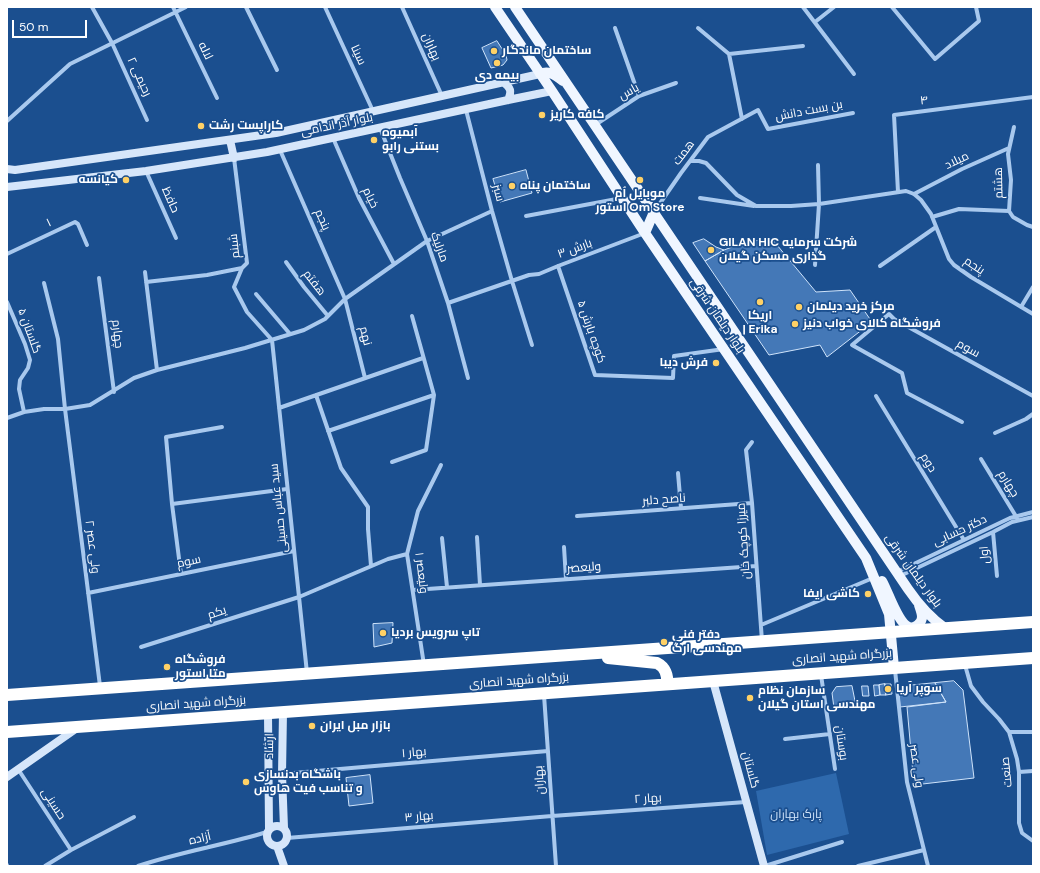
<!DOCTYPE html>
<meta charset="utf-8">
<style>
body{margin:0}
#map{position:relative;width:1040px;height:873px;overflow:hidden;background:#1b4f8f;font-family:"DM Sans",sans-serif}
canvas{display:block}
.frame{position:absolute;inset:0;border:8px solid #fff;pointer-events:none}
.scale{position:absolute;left:12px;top:20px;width:75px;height:18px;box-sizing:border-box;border:2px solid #fff;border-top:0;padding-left:5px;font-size:12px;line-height:14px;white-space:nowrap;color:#fff;-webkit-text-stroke:3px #1b4f8f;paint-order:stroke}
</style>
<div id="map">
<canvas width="1040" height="873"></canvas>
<div class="frame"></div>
<div class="scale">50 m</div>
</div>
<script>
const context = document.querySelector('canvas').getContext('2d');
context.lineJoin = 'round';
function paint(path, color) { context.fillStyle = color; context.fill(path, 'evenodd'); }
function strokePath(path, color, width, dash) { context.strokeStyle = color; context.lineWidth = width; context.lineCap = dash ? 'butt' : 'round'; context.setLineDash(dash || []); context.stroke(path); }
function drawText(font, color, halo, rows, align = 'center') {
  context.font = font + ' "DM Sans",Cairo,sans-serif'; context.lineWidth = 3.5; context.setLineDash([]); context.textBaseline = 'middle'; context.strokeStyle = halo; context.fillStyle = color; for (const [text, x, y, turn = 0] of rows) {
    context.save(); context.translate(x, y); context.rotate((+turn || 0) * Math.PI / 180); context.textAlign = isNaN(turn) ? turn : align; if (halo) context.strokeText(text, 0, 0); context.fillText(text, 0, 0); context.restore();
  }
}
const green = new Path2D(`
 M 836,773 L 849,834 L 767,855 L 756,791 Z`);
const building = new Path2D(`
 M 497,41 L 506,55 L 507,60 L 503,65 L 491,68 L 482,48 Z
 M 526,170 L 532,193 L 500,202 L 493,179 Z
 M 704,239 L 716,247 L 724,250 L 705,261 L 693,243 Z
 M 772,239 L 816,292 L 850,290 L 872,322 L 827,357 L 820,345 L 769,355 L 705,261 L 724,250 L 746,242 Z
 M 393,623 L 392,643 L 374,647 L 373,624 Z
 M 954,681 L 963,690 L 974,778 L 914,785 L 907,707 L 946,702 L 935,683 Z
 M 935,683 L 946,702 L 900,707 L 899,693 L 905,686 Z
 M 885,684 L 891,684 L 892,694 L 886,695 Z
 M 885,684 L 886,695 L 880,695 L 879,685 Z
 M 874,685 L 879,685 L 880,695 L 875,696 Z
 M 852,686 L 856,706 L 834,708 L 832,693 L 836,687 Z
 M 862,686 L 868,686 L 869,696 L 863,696 Z
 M 370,775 L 373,803 L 349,806 L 346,778 Z`);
const street = new Path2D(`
 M 92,7 L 112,43 L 147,120
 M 173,7 L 217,98
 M 246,7 L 277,70
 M 325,7 L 373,111
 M 402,7 L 442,96
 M 803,7 L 854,74
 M 892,7 L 935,59 L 979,21 L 976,7
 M 815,22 L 834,7
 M 615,28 L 639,96
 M 698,28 L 729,54 L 803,46
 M 729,54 L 742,119
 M 466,110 L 492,211 L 512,281 L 532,345
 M 7,121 L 70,64 L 186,7
 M 595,125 L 639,96 L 676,83
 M 1014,127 L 1008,154 L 1011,180 L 1009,211 L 1013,217 L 1027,225 L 1033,227
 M 380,128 L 400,178 L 427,241 L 448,303 L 468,378
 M 333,138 L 359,198 L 394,264
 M 280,150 L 345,299 L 365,378
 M 234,158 L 247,263 L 242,268 L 234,287 L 247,312 L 272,340 L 307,673
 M 690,161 L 699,161 L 706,163 L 737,195 L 756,206 L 791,206 L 819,204 L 906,191 L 914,194 L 921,200 L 931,214 L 949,259 L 954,265 L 971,277 L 1033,314
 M 146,171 L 176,238
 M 898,192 L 894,115 L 1033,97
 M 914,194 L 962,169 L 1009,148
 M 700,198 L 754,206
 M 654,212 L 681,173 L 708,137 L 758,110 L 768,129 L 853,113
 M 526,216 L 622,198
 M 932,217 L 959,209 L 1009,211
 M 7,254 L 75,222 L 78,224 L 87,245
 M 286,262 L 304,287 L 328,316
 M 815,265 L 819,204 L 818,165
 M 558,266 L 595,375 L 673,378 L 674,356 L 724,349
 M 880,266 L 936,227
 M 145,272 L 157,370
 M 99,278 L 114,392
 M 146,282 L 207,275 L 242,268
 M 44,283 L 58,339 L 65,409 L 100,686
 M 256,294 L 290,334
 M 7,302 L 25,344 L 30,360 L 28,368 L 20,380 L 19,389 L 24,412
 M 448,303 L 529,275 L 539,274 L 558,266 L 645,233
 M 1021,307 L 1033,287
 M 316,395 L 341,468 L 368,507 L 368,529 L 371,566
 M 876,396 L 964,540
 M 279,408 L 423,358
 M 7,418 L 24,412 L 44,409 L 65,409 L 90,405 L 134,378 L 157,370 L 245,348 L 304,330 L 325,319 L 345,299 L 427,241 L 492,211
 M 962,422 L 907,393 L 902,373 L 852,345 L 889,314 L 894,319 L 1033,396
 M 328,431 L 434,395
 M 995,433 L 1026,419 L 1033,414
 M 752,442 L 746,450 L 752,503 L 762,641
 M 981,459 L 1017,518
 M 392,462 L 426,450 L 434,395 L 412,316
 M 678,473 L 681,508
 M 172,504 L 287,489
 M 577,516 L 752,503
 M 993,532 L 997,576
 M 477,537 L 480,585
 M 442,538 L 447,587
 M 564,547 L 566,579
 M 897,572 L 1010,518 L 1033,512
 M 181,574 L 172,504 L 166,437 L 222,427
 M 900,576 L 993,532 L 1012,522 L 1033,517
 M 413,590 L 756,566
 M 88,593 L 294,551
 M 761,625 L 873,578
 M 141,647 L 299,597 L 388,559 L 407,554
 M 424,665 L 407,554 L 418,511 L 441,465
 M 965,665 L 971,686 L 983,702 L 999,719 L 1009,732 L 1017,759 L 1019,772 L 1019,823 L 1022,833 L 1033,841
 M 895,670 L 907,782 L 928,866
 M 821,675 L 835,769
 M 544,695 L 556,866
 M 1009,732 L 1033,732
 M 785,739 L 830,734
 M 18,769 L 71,850
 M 1019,772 L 1033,771
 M 282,774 L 548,751
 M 287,838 L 552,816 L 746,802
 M 7,865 L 7,866
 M 45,866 L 71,850 L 134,817
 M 138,866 C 180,852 224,845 267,832
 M 765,866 L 842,842
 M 858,866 L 924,850`);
const secondary = new Path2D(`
 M 503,82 C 511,88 512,91 508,100
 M 230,140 L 234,158
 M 7,169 L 15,170 L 276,133 L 540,74
 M 7,187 L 146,171 L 267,152 L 508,100 L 552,91
 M 713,681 L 764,866
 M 283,712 L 282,774 L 284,828
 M 268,713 L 269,829
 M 7,777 L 77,728
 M267 836a10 10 0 1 1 20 0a10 10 0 1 1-20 0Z
 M 277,846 L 284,866`);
const primary = new Path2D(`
 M 495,7 L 552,91 L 645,233 L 866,558 L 889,614 L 894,668
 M 515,7 L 908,589 C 919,605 929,617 945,628
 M 540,74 C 549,70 555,75 563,81
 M 645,233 L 654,212
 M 882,581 C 888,591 898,624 909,627 C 915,629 922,623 922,617 C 922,613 920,608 919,605`);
const highway = new Path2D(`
 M 608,658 L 657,663 C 665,667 668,675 667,684
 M 7,695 L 1033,622
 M 7,732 L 1033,658`);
const markers = [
 [494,51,4,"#ffd166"],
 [497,63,4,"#ffd166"],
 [542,115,4,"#ffd166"],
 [201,126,4,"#ffd166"],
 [374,140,4,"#ffd166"],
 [126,180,4,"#ffd166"],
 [640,180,4,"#ffd166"],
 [512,186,4,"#ffd166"],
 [711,250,4,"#ffd166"],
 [760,302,4,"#ffd166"],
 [799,307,4,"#ffd166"],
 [795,324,4,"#ffd166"],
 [716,363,4,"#ffd166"],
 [868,594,4,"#ffd166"],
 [383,633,4,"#ffd166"],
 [664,642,4,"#ffd166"],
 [167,667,4,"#ffd166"],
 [888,689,4,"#ffd166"],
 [750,698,4,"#ffd166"],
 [312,726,4,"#ffd166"],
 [246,782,4,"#ffd166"]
];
const streetNames = [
 ["بهاران",431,47,66],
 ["لاله",205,51,64],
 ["سینا",358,55,65],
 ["رحیمی ۲",139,77,65],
 ["یاس",629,92,-29],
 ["۴",924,101,-7],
 ["بن بست دانش",809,111,-11],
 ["بلوار آذر اندامی",337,125,-12],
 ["همت",684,153,-53],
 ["میلاد",957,161,-26],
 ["هشتم",999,183,-91],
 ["سبز",498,193,75],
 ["خیام",370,198,64],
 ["حافظ",170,200,66],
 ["پنجم",322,220,66],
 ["۱",49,223,-26],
 ["شبنم",235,246,-96],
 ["مارلیک",439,247,70],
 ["بارش ۳",575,249,-20],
 ["پنجم",974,266,34],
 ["هفتم",314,283,52],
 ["بلوار دیلمان شرقی",717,316,56],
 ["گلستان ۵",29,331,70],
 ["کوچه بارش ۵",591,332,71],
 ["چهارم",117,334,83],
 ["نهم",365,336,76],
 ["سوم",968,349,29],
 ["دوم",928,463,58],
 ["چهارم",1008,484,58],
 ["ناصح دلبر",664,500,-4],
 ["سید عباس حسینی",279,508,-96],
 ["دکتر حسابی",960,531,-25],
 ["میرزا کوچک خان",744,541,-94],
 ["ولی عصر ۲",92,547,83],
 ["اول",985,555,-95],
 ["سوم",189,562,-12],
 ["ولیعصر",584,568,-4],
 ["بلوار دیلمان شرقی",913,571,54],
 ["ولیعصر ۱",421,573,83],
 ["یکم",217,613,-18],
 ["بزرگراه شهید انصاری",842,657,-4],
 ["بزرگراه شهید انصاری",519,681,-4],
 ["بزرگراه شهید انصاری",196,704,-4],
 ["بوستان",841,743,82],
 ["ارشاد",270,746,-89],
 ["بهار ۱",414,753,-5],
 ["ولی عصر",916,766,82],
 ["گلستان",750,770,75],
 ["صنعت",1007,772,-96],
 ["بهاران",540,780,-94],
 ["بهار ۲",648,799,-4],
 ["حسینی",53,804,57],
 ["بهار ۳",419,817,-5],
 ["آزاده",200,839,-13]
];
const poiNames = [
 ["ساختمان ماندگار",502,51],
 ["بیمه دی",497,76,"center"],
 ["کافه کاریز",550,115],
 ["کاراپست رشت",209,126],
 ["آبمیوه",382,133],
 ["بستنی رابو",382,147],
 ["کیانسه",118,180,"right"],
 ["ساختمان پناه",520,186],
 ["موبایل اُم",640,194,"center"],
 ["استور Om Store",640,208,"center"],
 ["GILAN HIC شرکت سرمایه",719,243],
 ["گذاری مسکن گیلان",719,257],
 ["مرکز خرید دیلمان",807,307],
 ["اریکا",760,316,"center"],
 ["| Erika",760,330,"center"],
 ["فروشگاه کالای خواب دنیز",803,324],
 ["فرش دیبا",708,363,"right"],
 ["کاشی ایفا",860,594,"right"],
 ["تاپ سرویس بردیا",391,633],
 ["دفتر فنی",672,635],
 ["مهندسی ارگ",672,649],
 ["فروشگاه",175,660],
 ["متا استور",175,674],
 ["سوپر آریا",896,689],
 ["سازمان نظام",758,691],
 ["مهندسی استان گیلان",758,705],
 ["بازار مبل ایران",320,726],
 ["باشگاه بدنسازی",254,775],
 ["و تناسب فیت هاوس",254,789]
];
const parkNames = [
 ["پارک بهاران",796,815]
];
paint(green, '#2e69ad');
paint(building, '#4478b7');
strokePath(building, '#cfe3fa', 1);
strokePath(street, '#a9c9ee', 4);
strokePath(secondary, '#d6e6fa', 8);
strokePath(primary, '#f0f6ff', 10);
strokePath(highway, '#fff', 12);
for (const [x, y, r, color] of markers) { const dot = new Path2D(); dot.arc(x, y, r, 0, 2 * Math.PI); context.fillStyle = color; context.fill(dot); strokePath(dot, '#1b4f8f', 1.5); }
drawText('12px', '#fff', '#1b4f8f', streetNames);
drawText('bold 12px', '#fff', '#1b4f8f', poiNames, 'left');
drawText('12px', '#cfe3fa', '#1b4f8f', parkNames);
</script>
